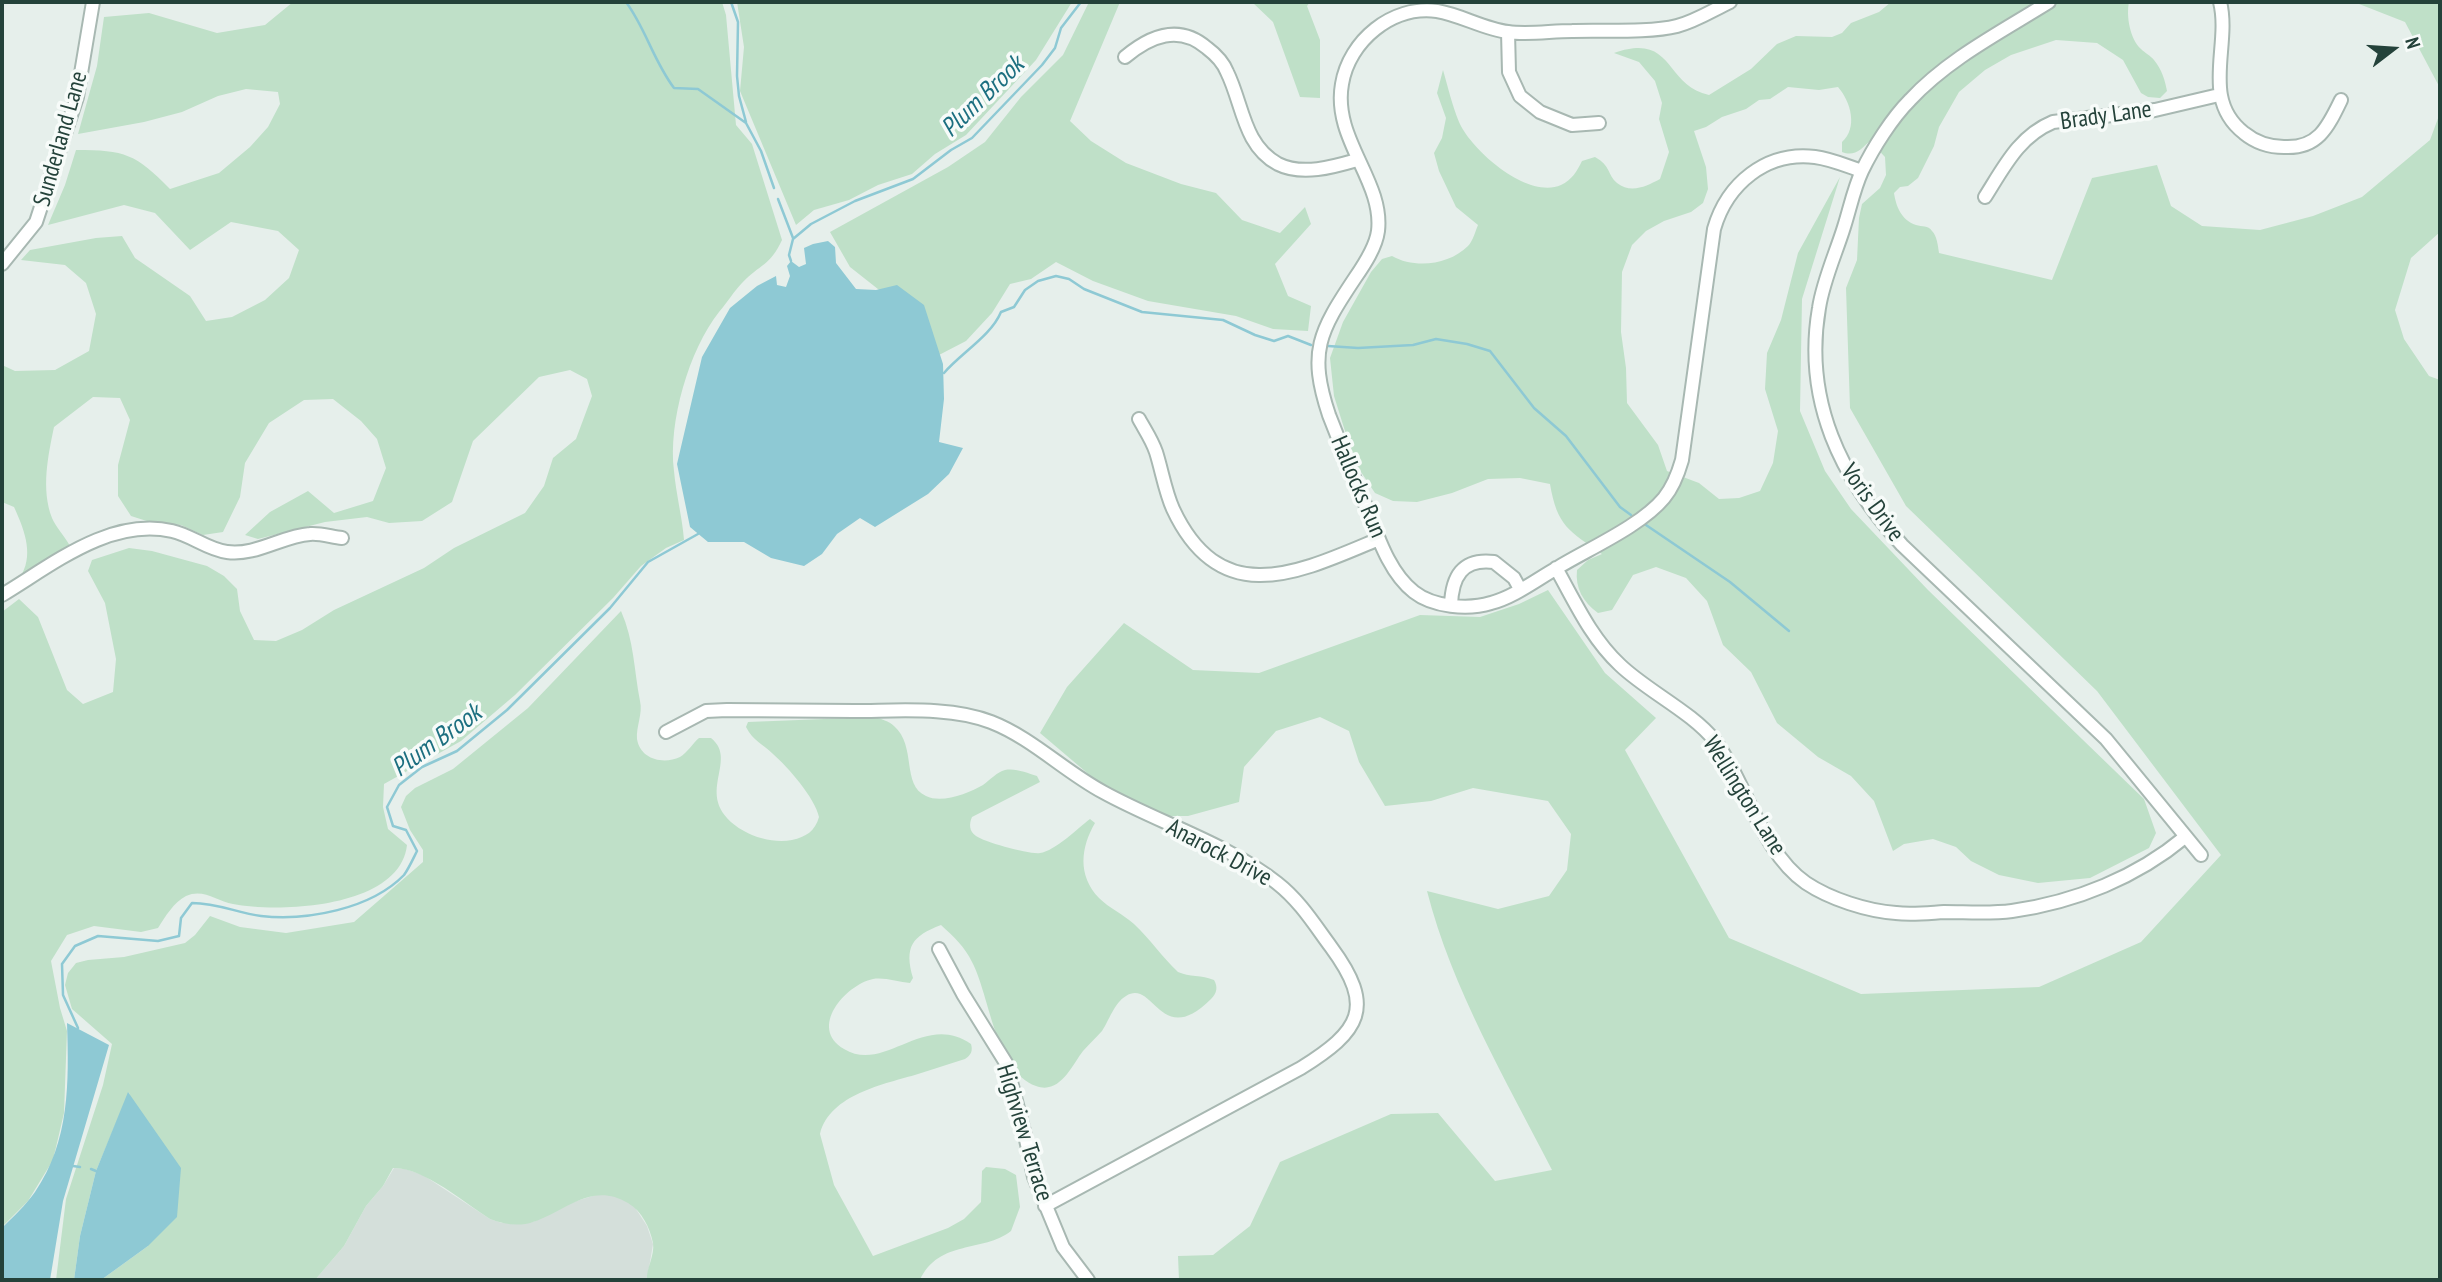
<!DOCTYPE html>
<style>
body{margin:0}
#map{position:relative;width:2442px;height:1282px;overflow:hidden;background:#e6efeb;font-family:"PT Sans Narrow",sans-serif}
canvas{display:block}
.frame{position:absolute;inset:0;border:4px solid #24423a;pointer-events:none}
.north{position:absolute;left:2358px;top:14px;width:70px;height:70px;-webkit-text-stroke:5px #f7fbf9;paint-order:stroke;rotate:73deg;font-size:19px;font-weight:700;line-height:28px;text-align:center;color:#24423a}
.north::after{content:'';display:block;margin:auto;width:24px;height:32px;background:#24423a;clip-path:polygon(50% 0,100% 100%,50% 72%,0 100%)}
</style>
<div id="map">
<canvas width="2442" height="1282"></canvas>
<div class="frame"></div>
<div class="north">N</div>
</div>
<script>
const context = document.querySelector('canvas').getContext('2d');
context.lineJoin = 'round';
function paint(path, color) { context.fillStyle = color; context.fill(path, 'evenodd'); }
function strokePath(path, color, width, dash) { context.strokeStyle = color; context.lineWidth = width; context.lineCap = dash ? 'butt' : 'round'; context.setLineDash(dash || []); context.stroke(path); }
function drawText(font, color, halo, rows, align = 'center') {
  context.font = font + ' "PT Sans Narrow",sans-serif'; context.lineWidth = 7; context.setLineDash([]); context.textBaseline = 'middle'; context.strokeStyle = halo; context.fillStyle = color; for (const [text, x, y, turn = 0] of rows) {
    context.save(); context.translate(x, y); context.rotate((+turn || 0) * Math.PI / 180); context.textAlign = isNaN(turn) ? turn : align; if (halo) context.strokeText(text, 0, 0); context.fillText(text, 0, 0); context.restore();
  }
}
const built = new Path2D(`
 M 394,1168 L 406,1169 L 423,1175 L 490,1219 L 502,1223 L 533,1222 L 573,1202 L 599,1194 L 618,1196 L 634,1206 L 647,1226 L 653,1244 L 647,1280 L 315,1280 L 344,1246 L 366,1206 L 383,1186 Z`);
const green = new Path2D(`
 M 293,2 L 722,2 L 726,15 L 736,125 L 752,144 L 782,240 C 770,266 760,264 742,283 C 734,291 727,303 719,312 C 689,350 668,422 674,471 C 676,494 682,516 684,540 L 666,548 L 641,566 L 613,598 L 515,695 L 461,741 L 384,784 L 383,807 L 388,829 L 407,845 C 400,908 280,913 233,904 C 217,901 203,888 186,896 C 174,902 165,917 158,928 L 141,932 L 94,926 L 67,935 L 51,961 L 60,1008 L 67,1031 L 64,1113 L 53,1160 L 28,1201 L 2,1227 L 2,612 L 19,599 L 38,617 L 67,690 L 83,704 L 113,692 L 116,659 L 105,603 L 88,571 L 92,560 L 129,548 L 152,551 L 207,566 L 224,576 L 237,589 L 240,611 L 254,640 L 276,641 L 302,630 L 334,610 L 424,568 L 454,548 L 525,513 L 544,486 L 553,458 L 576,439 L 592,396 L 587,379 L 570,370 L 539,377 L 473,441 L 452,502 L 422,521 L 389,523 L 367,517 L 325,522 L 258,539 L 245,535 L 270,512 L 308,491 L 334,513 L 373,501 L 386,468 L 377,439 L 361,421 L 333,399 L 304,400 L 269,423 L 245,463 L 240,497 L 223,532 L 203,535 L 181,525 L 153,523 L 131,516 L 118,496 L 118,465 L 130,420 L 120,398 L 93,397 L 54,427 C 48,456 41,489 52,518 C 56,527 65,537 70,546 L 22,574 C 34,552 23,527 14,507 L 2,502 L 2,365 L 15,371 L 55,370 L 89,351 L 96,314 L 86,283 L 65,265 L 21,260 L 30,250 L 96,238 L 122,236 L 135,258 L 190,296 L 206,321 L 232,317 L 265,300 L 289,278 L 299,250 L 278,231 L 231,222 L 190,250 L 155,213 L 124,205 L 48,225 L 65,185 L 76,150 C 125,150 136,154 170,189 L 219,173 L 250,147 L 268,127 L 280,104 L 278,92 L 246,89 L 218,96 L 182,112 L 144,122 L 78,134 L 97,66 L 104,17 L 149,13 L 217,33 L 265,25 Z
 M 737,2 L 1072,2 L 1036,60 L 966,135 L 935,154 L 912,174 L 878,185 L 849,200 L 814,210 L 796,225 L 740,91 L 744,47 Z
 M 1089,2 L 1120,2 L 1070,121 L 1091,141 L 1126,163 L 1181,184 L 1216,193 L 1242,220 L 1280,233 L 1305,207 L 1311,224 L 1275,264 L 1288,296 L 1311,306 L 1308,331 L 1273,329 L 1236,316 L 1148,301 L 1093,281 L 1056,262 L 1031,279 L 1010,284 L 992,313 L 966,341 L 939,355 L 883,293 L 850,267 L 830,232 L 948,167 L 985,142 L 1021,97 L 1063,55 Z
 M 1252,2 L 1310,2 L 1307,6 L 1320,40 L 1320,98 L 1300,97 L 1273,22 Z
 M 1891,2 L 2129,2 C 2126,16 2130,39 2141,49 C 2145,53 2151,56 2154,60 C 2162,70 2165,80 2167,91 L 2160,98 L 2148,97 L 2141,93 L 2123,60 L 2097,43 L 2056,40 L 2011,55 L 1985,70 L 1959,92 L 1939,127 L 1934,146 L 1918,178 L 1908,186 L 1900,187 L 1894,193 C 1896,206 1901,220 1916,225 C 1922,227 1928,225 1932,231 C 1937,236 1938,246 1939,253 L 2052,280 L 2092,178 L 2157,165 L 2171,206 L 2202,226 L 2260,230 L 2313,216 L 2362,197 L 2430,140 L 2440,113 L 2440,232 L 2411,258 L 2395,310 L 2404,339 L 2429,376 L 2440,380 L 2440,1280 L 1179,1280 L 1178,1256 L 1213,1255 L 1250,1226 L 1280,1162 L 1391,1114 L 1438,1113 L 1495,1181 L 1552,1170 C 1506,1080 1452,989 1427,891 L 1498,909 L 1549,896 L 1567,870 L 1571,834 L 1548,801 L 1473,788 L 1431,801 L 1385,806 L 1359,762 L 1349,731 L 1320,717 L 1276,731 L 1244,767 L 1239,802 L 1188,816 L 1163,816 L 1099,783 L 1040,733 L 1067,687 L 1124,623 L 1193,670 L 1259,673 L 1420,615 L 1480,617 L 1519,604 L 1548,590 L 1605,673 L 1656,718 L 1625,750 L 1729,938 L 1861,994 L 2039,987 L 2141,942 L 2221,855 L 2097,691 L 1906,506 L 1850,408 L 1846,288 L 1857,260 L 1859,218 L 1862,204 L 1880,188 L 1886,175 L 1885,157 L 1870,141 C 1861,149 1855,157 1842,152 L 1842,142 C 1858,128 1851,102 1838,87 L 1819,90 L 1788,87 L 1770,99 L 1759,100 L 1746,109 L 1722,117 L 1706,127 L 1694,131 L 1706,167 L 1708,189 L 1703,203 L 1691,212 L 1664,221 L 1646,231 L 1632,245 L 1622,272 L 1621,332 L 1626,368 L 1627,403 L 1658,445 L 1667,471 L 1699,483 L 1719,499 L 1739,498 L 1760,491 L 1773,463 L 1778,431 L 1765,389 L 1767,353 L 1781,320 L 1798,253 L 1840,177 L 1802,299 L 1800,411 L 1825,471 L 1851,509 L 1928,590 L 2144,799 L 2156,833 L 2149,848 L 2090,878 L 2038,883 L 1999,875 L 1971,861 L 1956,847 L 1933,839 L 1904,844 L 1893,851 L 1874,801 L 1851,776 L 1818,757 L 1777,723 L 1751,672 L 1723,645 L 1707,601 L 1686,578 L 1656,567 L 1633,575 L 1612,610 L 1598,613 C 1583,602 1575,588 1577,570 L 1588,560 L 1602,554 C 1569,531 1557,526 1550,484 L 1520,478 L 1488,479 L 1452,493 L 1417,502 L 1393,501 L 1375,493 L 1355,463 L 1334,396 L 1330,358 L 1343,322 L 1371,272 L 1382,259 L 1392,256 C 1415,269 1449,265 1468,246 C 1473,241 1475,232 1478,225 L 1456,207 L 1439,171 L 1434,153 L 1442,138 L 1446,118 L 1437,93 L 1443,70 C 1448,87 1452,105 1459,122 C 1471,150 1528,200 1561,185 C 1572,180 1577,171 1582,161 L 1595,157 C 1611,166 1607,174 1617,183 C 1631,194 1647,186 1660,179 L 1669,152 L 1659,119 L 1662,103 L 1655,81 L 1639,62 L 1614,53 C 1675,32 1663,85 1709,95 L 1751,69 L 1777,44 L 1796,36 L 1832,37 L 1842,33 L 1851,23 L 1879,12 Z
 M 2354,2 L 2440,2 L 2440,110 L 2440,88 L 2405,22 Z
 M 621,611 C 634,640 634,670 640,701 C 643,714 636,726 637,739 C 640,759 663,765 680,757 C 687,753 693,743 699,738 L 711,738 C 741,762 688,798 744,831 C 758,839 777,843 792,840 C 806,837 815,831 819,817 C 815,798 788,767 773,754 C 763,744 753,741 746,727 L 748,722 L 875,717 C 881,719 889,721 894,726 C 917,746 901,785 926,796 C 942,804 969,793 983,785 C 990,780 997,772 1005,770 C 1016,768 1027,773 1037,776 L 1040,782 L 972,817 C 969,824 969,831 976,836 C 984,842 1031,855 1040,853 C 1055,851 1078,828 1090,819 L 1095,823 C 1081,847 1077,875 1099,898 C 1109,908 1123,914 1134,924 C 1150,939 1162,957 1178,972 C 1189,977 1202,975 1214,980 C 1218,987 1217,993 1211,999 C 1160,1050 1154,978 1126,996 C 1114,1003 1109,1021 1102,1031 C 1096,1038 1089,1044 1083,1051 C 1072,1065 1060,1095 1036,1086 C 995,1071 990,996 972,962 C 965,947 953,936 941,925 C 912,936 904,947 913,978 L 910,983 C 899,982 884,977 873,979 C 845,985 808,1028 844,1049 C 885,1074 924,1011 971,1044 C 973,1051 971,1055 965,1059 C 949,1064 934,1069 918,1074 C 885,1084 830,1094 820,1134 L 834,1185 L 873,1256 L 948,1228 L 964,1219 L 981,1202 L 982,1171 L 986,1167 L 1005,1169 L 1016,1175 L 1020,1207 L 1011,1231 C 983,1253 939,1239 920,1280 L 647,1280 C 646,1268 655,1256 653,1243 C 650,1228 642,1211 628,1203 C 592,1181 566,1211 533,1222 C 519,1227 503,1224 490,1219 C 465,1203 423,1167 393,1168 L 383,1186 L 366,1206 L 344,1246 L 315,1280 L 101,1280 L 148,1246 L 129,1092 L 96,1171 L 80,1236 L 74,1280 L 56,1280 L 66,1199 L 103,1085 L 112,1044 L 72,1009 L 65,985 L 68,973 L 76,963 L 88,960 L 124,957 L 185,943 L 195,935 L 210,916 L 240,927 L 286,933 L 354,922 L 423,862 L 423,850 L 410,830 L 401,807 L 406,796 L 415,788 L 453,769 L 528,708 Z`);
const water = new Path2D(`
 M 828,241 L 835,247 L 836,263 L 856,289 L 876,290 L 897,285 L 924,305 L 943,364 L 944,399 L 939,442 L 963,448 L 949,474 L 928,494 L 875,527 L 860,518 L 837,534 L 822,554 L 804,566 L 771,558 L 744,542 L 708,542 L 690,527 L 677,464 L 702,357 L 730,308 L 757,286 L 776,276 L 777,285 L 786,287 L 790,276 L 787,266 L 791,261 L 799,267 L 806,264 L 804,248 L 813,244 Z
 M 67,1023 L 109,1045 L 63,1201 L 50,1280 L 2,1280 L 2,1228 C 13,1217 26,1205 35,1192 C 70,1141 69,1082 67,1023 Z
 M 128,1092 L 181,1168 L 177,1217 L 148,1246 L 101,1280 L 74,1280 L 80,1236 L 96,1171 Z`);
const stream = new Path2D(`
 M 626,2 C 646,29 653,60 674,88 L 698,89 L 746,123 L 761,151 L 774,188
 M 731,2 L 738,22 L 737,76 L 739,96 L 746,122
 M 778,199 L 793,238
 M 791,261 L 789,255 L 793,239 L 811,224 L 855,201 L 913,179 L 951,150 L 972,138 L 1042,65 L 1055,48 L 1061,28 L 1081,2
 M 1328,346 L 1358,348 L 1413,345 L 1436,339 L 1467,344 L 1490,351 L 1534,408 L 1566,436 L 1620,507 L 1631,515
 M 944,373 C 961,353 991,336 1001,312 L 1014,307 L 1025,290 L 1038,281 L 1056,276 L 1069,279 L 1084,289 L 1142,312 L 1223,320 L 1255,335 L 1274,341 L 1288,336 L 1311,345
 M 1646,525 L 1730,582 L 1789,631
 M 78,1028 L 63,995 L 62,964 L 75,946 L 98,936 L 158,941 L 179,936 L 181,918 L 192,903 C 218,903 237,913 261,916 C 307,921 371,909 404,875 C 409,868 413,859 417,851 L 406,830 L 393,826 L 387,807 L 399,785 L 422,767 L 457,751 L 507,710 L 610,608 L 648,562 L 698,534
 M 73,1166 L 80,1167
 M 91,1169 L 96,1171`);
const street = new Path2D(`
 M 1730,2 C 1713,10 1696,21 1677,26 C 1650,33 1601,30 1572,31 C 1551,31 1528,35 1508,32 C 1484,29 1461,15 1437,11 C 1392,5 1349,41 1342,84 C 1332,139 1384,181 1378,231 C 1376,247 1364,265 1355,278 C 1319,332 1308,352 1329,415 C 1340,443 1351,471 1363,499 C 1376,530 1387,571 1414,592 C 1433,607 1468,610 1491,603 C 1514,597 1536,580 1557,568 C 1588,549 1641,526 1664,498 C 1673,487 1678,474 1682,460 L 1714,229 C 1727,184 1766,151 1815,157 C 1831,159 1847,166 1862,171
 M 2049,2 C 2001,32 1948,59 1910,100 C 1892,118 1873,148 1862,171 C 1854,188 1850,208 1844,227 C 1836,253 1823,281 1819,308 C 1803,401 1841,478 1902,545 L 2106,739 L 2201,855
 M 2220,2 C 2231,46 2200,99 2244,133 C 2255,142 2269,147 2284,147 C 2318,149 2328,127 2341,100
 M 1508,32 L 1509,72 L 1520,96 L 1540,112 L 1572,125 L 1599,123
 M 1125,57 C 1150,36 1179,24 1207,48 C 1215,54 1223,62 1227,72 C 1243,104 1243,145 1278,164 C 1302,176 1333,167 1357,160
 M 1985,197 C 2004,167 2019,136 2053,122 L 2155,110 L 2219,95
 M 2,264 L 36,222 L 77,97 L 93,2
 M 1139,419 C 1145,430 1152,440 1156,452 C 1162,471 1165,491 1173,509 C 1221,612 1300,572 1379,539
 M 1556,568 C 1575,602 1591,638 1620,665 C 1647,691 1692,712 1715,741 C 1746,782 1761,852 1806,883 C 1830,899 1867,911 1896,913 C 1911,915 1928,913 1944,912 C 1966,912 1990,914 2012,911 C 2076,902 2137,877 2185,837
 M 2,595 C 52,565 110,517 172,531 C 191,535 208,550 227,552 C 256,556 282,536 310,534 C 320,533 332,537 342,538
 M 1451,605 C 1452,577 1462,558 1494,562 L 1514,578 L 1520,589
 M 666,732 L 706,711 L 727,710 C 769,710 812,711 854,711 C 896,711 951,706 991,722 C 1032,738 1064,771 1103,792 C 1157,822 1230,845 1277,883 C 1300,901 1314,924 1331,947 C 1376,1008 1360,1031 1301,1068 L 1045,1206
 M 939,949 L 963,994 L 1006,1063 L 1025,1135 L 1034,1177 L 1063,1247 L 1088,1280`);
const streetNames = [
 ["Brady Lane",2106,116,-8],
 ["Sunderland Lane",61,139,-74],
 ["Hallocks Run",1358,487,67],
 ["Voris Drive",1872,503,54],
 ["Wellington Lane",1744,796,58],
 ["Anarock Drive",1219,853,28],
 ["Highview Terrace",1024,1133,73]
];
const waterNames = [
 ["Plum Brook",983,97,-44],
 ["Plum Brook",437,741,-36]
];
paint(built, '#d4dfda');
paint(green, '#bfe0c8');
paint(water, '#8ec9d4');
strokePath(stream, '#8ec9d4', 2.5);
strokePath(street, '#a8b8b2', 16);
strokePath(street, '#fff', 12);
drawText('24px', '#24423a', '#f7fbf9', streetNames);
drawText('italic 26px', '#1c6f80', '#f7fbf9', waterNames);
</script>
